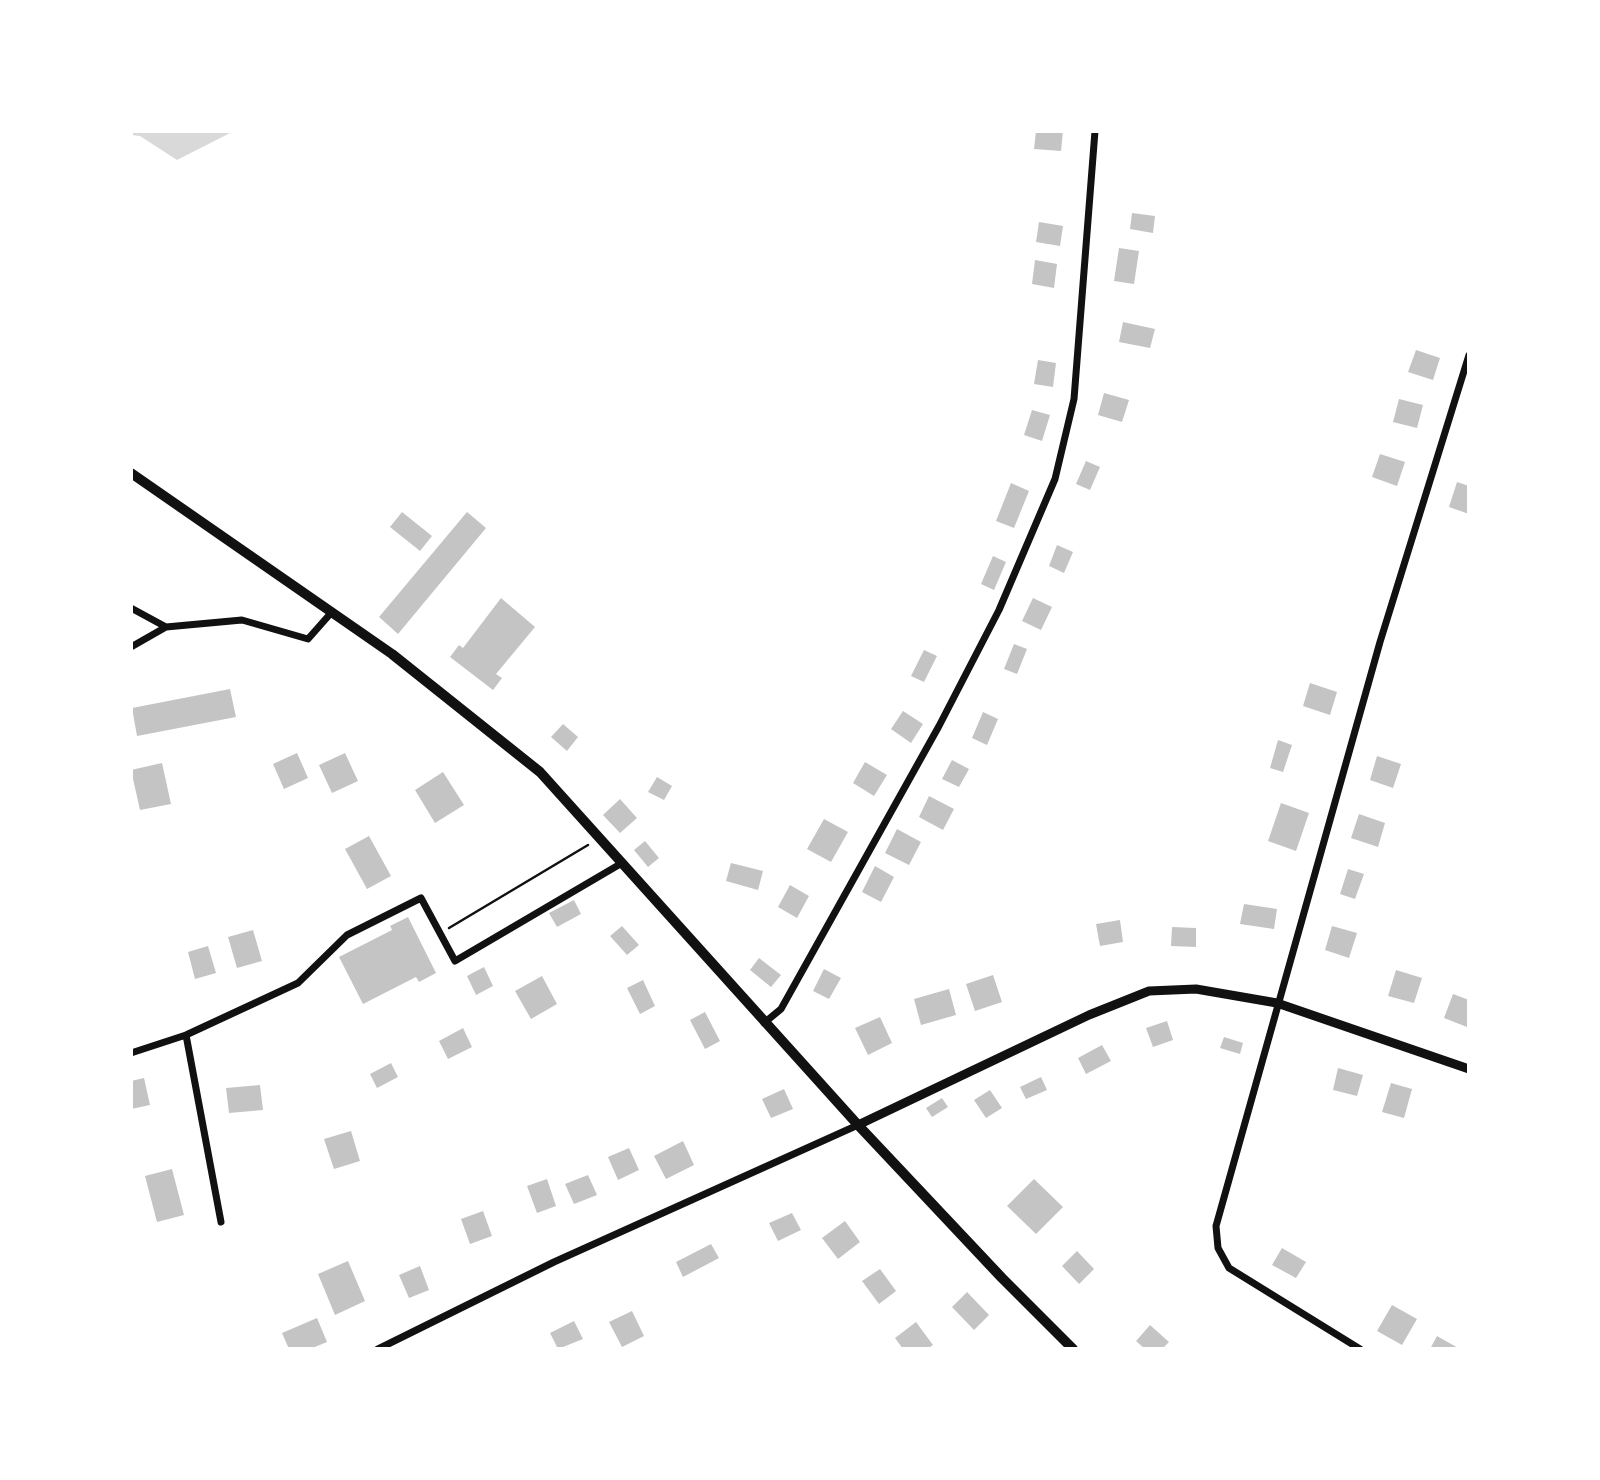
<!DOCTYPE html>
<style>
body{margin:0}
#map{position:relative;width:1600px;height:1480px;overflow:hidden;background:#fff;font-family:Roboto,sans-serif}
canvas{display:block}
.frame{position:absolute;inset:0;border:133px solid #fff;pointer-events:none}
</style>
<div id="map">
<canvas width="1600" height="1480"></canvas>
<div class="frame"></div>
</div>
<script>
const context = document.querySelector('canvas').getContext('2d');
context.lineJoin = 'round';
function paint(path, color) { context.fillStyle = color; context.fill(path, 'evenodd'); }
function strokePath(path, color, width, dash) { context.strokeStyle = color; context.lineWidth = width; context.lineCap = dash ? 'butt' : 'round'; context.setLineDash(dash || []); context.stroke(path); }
const water = new Path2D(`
 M 131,131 L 234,131 L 177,160 L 140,136 L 131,135 Z`);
const building = new Path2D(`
 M 1036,131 L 1063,131 L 1061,151 L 1034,149 Z
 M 1132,213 L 1155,216 L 1153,233 L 1130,229 Z
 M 1039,222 L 1063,226 L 1060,246 L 1036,242 Z
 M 1119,248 L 1139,251 L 1134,284 L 1114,281 Z
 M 1035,260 L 1057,264 L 1054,288 L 1032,284 Z
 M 1123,322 L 1155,329 L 1150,348 L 1119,342 Z
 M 1416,350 L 1440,358 L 1433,380 L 1408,372 Z
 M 1038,360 L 1056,363 L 1053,387 L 1034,384 Z
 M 1104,393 L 1129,400 L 1122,422 L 1098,415 Z
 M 1399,399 L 1423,405 L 1417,428 L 1393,422 Z
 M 1032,410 L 1050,415 L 1042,441 L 1024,435 Z
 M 1380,454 L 1405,462 L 1397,486 L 1372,477 Z
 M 1086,461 L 1100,467 L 1090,490 L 1076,484 Z
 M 1457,482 L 1469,486 L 1469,514 L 1449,507 Z
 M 1011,483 L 1029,491 L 1014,528 L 996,521 Z
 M 402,512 L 432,536 L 420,551 L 390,527 Z
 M 467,512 L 486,528 L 398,634 L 379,617 Z
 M 1057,545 L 1073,552 L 1064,573 L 1049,566 Z
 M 993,556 L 1006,562 L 994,590 L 981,584 Z
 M 501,598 L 535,627 L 496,674 L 502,678 L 493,690 L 450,657 L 459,645 L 463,648 Z
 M 1033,598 L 1052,607 L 1041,630 L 1022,621 Z
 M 1014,644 L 1027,649 L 1017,674 L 1004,669 Z
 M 924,650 L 937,656 L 924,682 L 911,676 Z
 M 1310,683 L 1337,692 L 1330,715 L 1303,706 Z
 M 230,689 L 236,717 L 137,736 L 132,708 Z
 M 903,711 L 923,724 L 911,743 L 891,729 Z
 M 983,712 L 998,719 L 987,745 L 972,738 Z
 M 563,724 L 578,737 L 567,751 L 551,737 Z
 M 1278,740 L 1292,745 L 1283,772 L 1270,768 Z
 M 297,753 L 308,778 L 284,789 L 273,764 Z
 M 345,753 L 358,781 L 332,793 L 319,765 Z
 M 1377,756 L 1401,764 L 1393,788 L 1370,780 Z
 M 952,760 L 969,769 L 959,787 L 942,779 Z
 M 865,762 L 887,775 L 874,796 L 853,783 Z
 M 162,763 L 171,804 L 140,810 L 131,770 Z
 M 443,772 L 464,805 L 435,823 L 415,790 Z
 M 657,777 L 672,786 L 664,800 L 648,792 Z
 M 929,796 L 954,809 L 943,830 L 919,817 Z
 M 620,799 L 637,818 L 620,833 L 603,815 Z
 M 1281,803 L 1309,813 L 1296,851 L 1268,841 Z
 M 1359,814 L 1385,823 L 1378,847 L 1351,838 Z
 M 824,819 L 848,832 L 831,862 L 807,849 Z
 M 897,829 L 921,842 L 909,865 L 885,853 Z
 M 369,836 L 391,876 L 367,889 L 345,849 Z
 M 645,841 L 659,858 L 648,867 L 634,850 Z
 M 731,863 L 763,871 L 758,890 L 726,881 Z
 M 875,866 L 894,877 L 881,902 L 862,892 Z
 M 1348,869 L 1364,874 L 1355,899 L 1340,894 Z
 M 790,885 L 809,896 L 797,918 L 778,907 Z
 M 574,900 L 581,914 L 557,927 L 549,913 Z
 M 1244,904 L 1277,909 L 1274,929 L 1240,924 Z
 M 408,917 L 436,973 L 419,982 L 416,977 L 363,1004 L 339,957 L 392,930 L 390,926 Z
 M 1120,920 L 1123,942 L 1100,946 L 1096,924 Z
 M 622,926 L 639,945 L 627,955 L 610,936 Z
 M 1332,926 L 1357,933 L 1349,958 L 1325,950 Z
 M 1172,927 L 1196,928 L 1196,947 L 1171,946 Z
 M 253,930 L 262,961 L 237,968 L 228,937 Z
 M 208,946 L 216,973 L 195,979 L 188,952 Z
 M 759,958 L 781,975 L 771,987 L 750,970 Z
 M 484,967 L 493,986 L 476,995 L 467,976 Z
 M 824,969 L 841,978 L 829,999 L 813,991 Z
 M 1396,970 L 1422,978 L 1414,1003 L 1388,996 Z
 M 993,975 L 1002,1002 L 975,1011 L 966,984 Z
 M 542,976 L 557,1004 L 531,1019 L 515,991 Z
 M 643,980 L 655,1006 L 640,1014 L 627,988 Z
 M 949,989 L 956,1015 L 921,1025 L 914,999 Z
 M 1453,994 L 1469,1000 L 1467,1027 L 1444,1018 Z
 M 705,1012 L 720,1041 L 705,1049 L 690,1020 Z
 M 880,1017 L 892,1043 L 868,1055 L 855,1028 Z
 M 1167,1021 L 1173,1040 L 1153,1047 L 1146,1028 Z
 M 463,1028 L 472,1047 L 448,1059 L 439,1041 Z
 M 1224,1037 L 1243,1043 L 1240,1054 L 1220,1048 Z
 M 1102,1045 L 1111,1061 L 1086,1074 L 1078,1058 Z
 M 391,1063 L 398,1077 L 377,1088 L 370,1074 Z
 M 1338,1068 L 1363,1075 L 1357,1096 L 1333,1090 Z
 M 1041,1077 L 1047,1090 L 1026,1099 L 1020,1087 Z
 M 144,1078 L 150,1105 L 131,1109 L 131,1081 Z
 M 1391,1083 L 1412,1089 L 1404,1118 L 1382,1112 Z
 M 260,1085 L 263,1110 L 229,1113 L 226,1088 Z
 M 784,1089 L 793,1109 L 771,1118 L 762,1099 Z
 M 990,1090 L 1002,1108 L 986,1118 L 974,1100 Z
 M 942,1098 L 948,1107 L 932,1117 L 926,1108 Z
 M 351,1131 L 360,1161 L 334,1169 L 324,1139 Z
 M 683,1141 L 694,1165 L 666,1179 L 654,1156 Z
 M 629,1148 L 639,1170 L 618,1180 L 608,1157 Z
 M 172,1169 L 184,1215 L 157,1222 L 145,1176 Z
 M 588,1175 L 597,1195 L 574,1204 L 565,1184 Z
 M 547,1179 L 556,1206 L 537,1213 L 527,1186 Z
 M 1034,1179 L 1063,1207 L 1036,1234 L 1007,1206 Z
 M 483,1211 L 492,1236 L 470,1244 L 461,1219 Z
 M 792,1213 L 801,1230 L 778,1241 L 769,1223 Z
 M 845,1221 L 860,1242 L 838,1259 L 822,1238 Z
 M 711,1244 L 719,1258 L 683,1277 L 676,1262 Z
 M 1282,1248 L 1306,1262 L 1296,1278 L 1272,1265 Z
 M 1077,1251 L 1094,1269 L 1079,1284 L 1062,1266 Z
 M 348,1261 L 365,1301 L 335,1315 L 318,1274 Z
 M 420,1266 L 429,1290 L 409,1298 L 399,1275 Z
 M 880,1269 L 896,1291 L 879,1304 L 862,1281 Z
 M 967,1292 L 989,1315 L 974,1330 L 952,1307 Z
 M 1392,1305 L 1417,1319 L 1402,1345 L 1377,1331 Z
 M 632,1311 L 644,1336 L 622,1347 L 609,1322 Z
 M 317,1318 L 327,1342 L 310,1349 L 289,1349 L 282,1333 Z
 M 574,1321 L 583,1339 L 558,1349 L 550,1333 Z
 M 916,1322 L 933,1345 L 927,1349 L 903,1349 L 895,1338 Z
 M 1150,1325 L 1169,1342 L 1162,1349 L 1145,1349 L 1136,1341 Z
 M 1437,1336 L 1460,1349 L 1430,1349 Z`);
const path = new Path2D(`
 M 449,928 L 588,845`);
const minor = new Path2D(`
 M 131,608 L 166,627
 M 131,647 L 166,627 L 242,620 L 308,639 L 331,613
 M 764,1023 L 781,1009 L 939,726 L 999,610 L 1055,479 L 1074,399 L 1095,131
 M 186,1035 L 221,1222
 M 131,1053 L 186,1035 L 298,983 L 347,935 L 421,898 L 455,961 L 622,863
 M 378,1349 L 554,1262 L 858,1125
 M 1360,1349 L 1229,1268 L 1218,1248 L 1216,1226 L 1380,642 L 1469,355`);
const tertiary = new Path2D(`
 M 858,1125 L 1089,1015 L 1149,991 L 1196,989 L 1277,1003 L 1469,1069`);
const primary = new Path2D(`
 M 131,473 L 392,654 L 540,772 L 858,1125 L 1002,1278 L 1073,1349`);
paint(water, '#d9d9d9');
paint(building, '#c4c4c4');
strokePath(path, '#111', 2.5);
strokePath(minor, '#111', 7);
strokePath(tertiary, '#111', 9);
strokePath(primary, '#111', 10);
</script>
